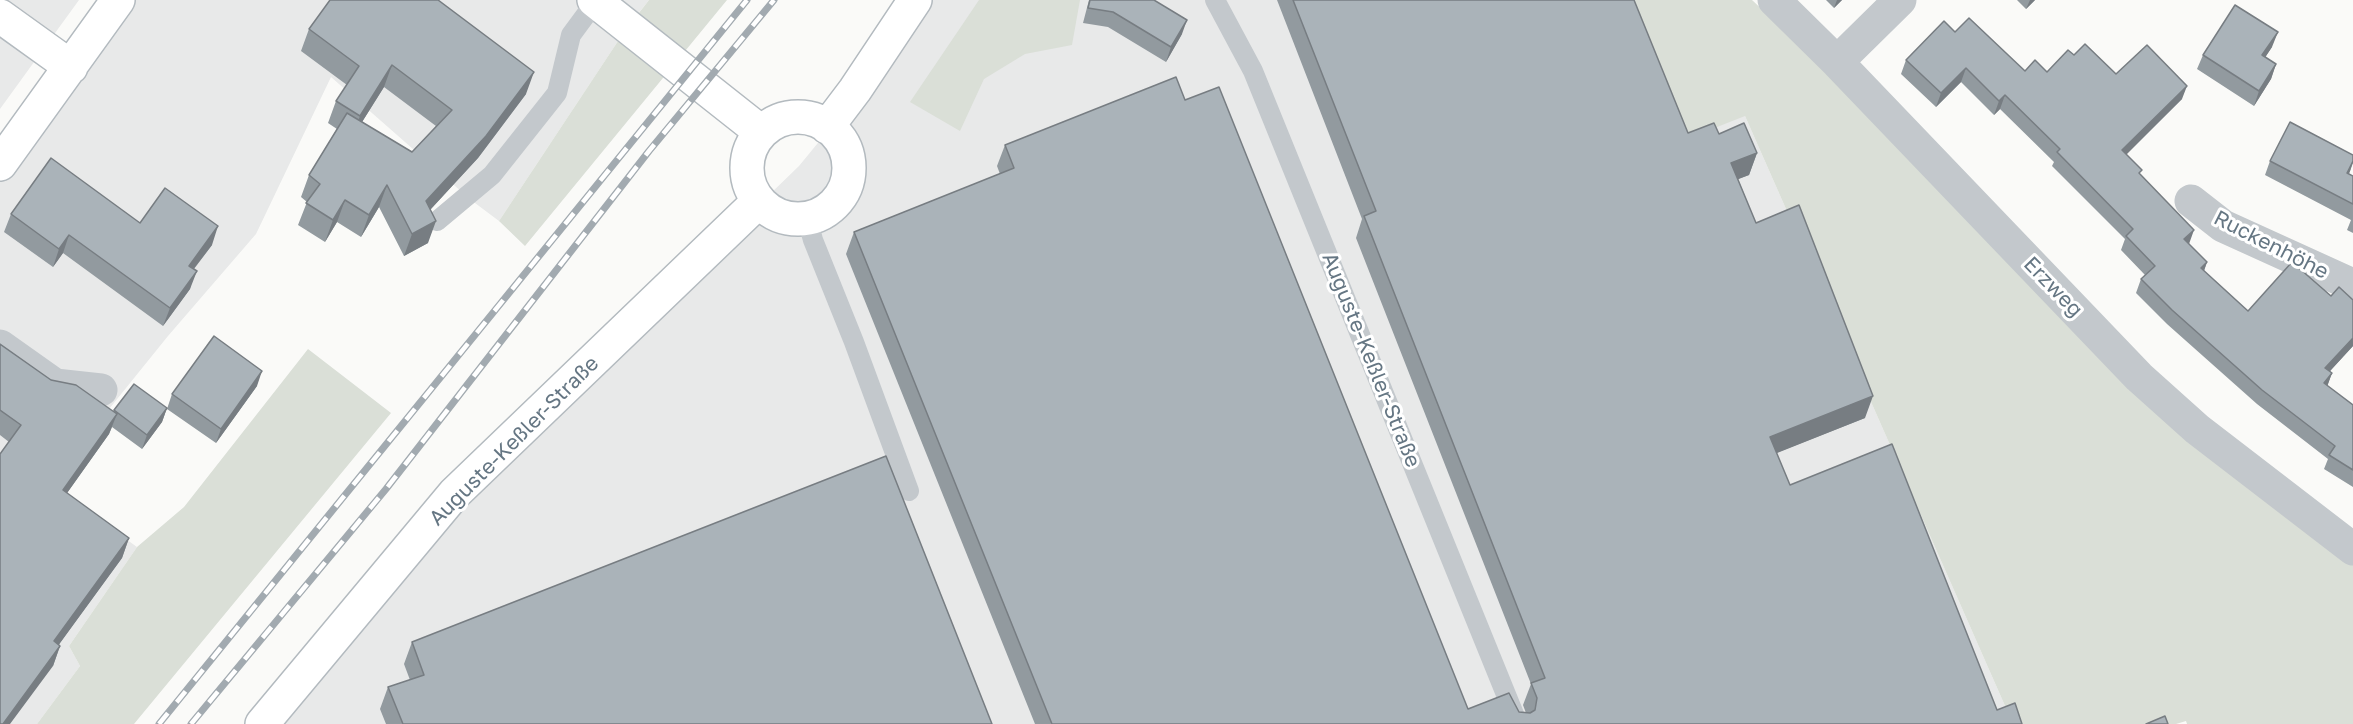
<!DOCTYPE html>
<meta charset="utf-8">
<style>
body{margin:0}
canvas{display:block;background:#fafaf8}
</style>
<canvas width="2353" height="724"></canvas>
<script>
const context = document.querySelector('canvas').getContext('2d');
context.lineJoin = 'round';
function paint(path, color) { context.fillStyle = color; context.fill(path, 'evenodd'); }
function strokePath(path, color, width, dash) { context.strokeStyle = color; context.lineWidth = width; context.lineCap = dash ? 'butt' : 'round'; context.setLineDash(dash || []); context.stroke(path); }
function drawText(font, color, halo, rows, align = 'center') {
  context.font = font + ' "Golos Text",sans-serif'; context.lineWidth = 6; context.setLineDash([]); context.textBaseline = 'middle'; context.strokeStyle = halo; context.fillStyle = color; for (const [text, x, y, turn = 0] of rows) {
    context.save(); context.translate(x, y); context.rotate((+turn || 0) * Math.PI / 180); context.textAlign = isNaN(turn) ? turn : align; if (halo) context.strokeText(text, 0, 0); context.fillText(text, 0, 0); context.restore();
  }
}
const built = new Path2D(`
 M 0,0 L 79,0 L 0,109 Z
 M 123,0 L 585,0 L 624,32 L 499,221 L 471,200 L 331,77 L 256,234 L 168,336 L 105,414 L 8,454 L 137,547 L 69,646 L 80,666 L 37,724 L 0,724 L 0,174 Z
 M 609,0 L 649,0 L 633,20 Z
 M 923,0 L 1623,0 L 1745,116 L 2013,724 L 275,724 L 459,495 L 799,166 L 872,77 Z`);
const green = new Path2D(`
 M 649,0 L 727,0 L 525,246 L 499,221 L 624,32 Z
 M 979,0 L 1080,0 L 1072,45 L 1025,54 L 984,79 L 960,131 L 910,102 Z
 M 1623,0 L 1752,0 L 2353,565 L 2353,724 L 2187,724 L 2186,721 L 2176,724 L 2013,724 L 1745,116 L 1684,140 Z
 M 308,349 L 391,413 L 134,724 L 37,724 L 80,666 L 69,646 L 137,547 L 184,507 Z`);
const lane = new Path2D(`
 M 1215,0 L 1253,71 L 1518,724
 M 807,218 L 813,240 L 854,342 L 909,491
 M 437,221 L 492,175 L 557,93 L 571,35 L 596,1`);
const street = new Path2D(`
 M 1774,0 L 1837,62 L 2139,377 L 2197,429 L 2353,549
 M 1837,62 L 1900,0
 M 2191,201 L 2223,226 L 2353,285
 M 0,346 L 55,385 L 101,390`);
const secondary = new Path2D(`
 M 594,0 L 761,132
 M 0,16 L 71,67
 M747 168a51 51 0 1 1 102 0a51 51 0 1 1-102 0Z
 M 827,127 L 855,90 L 915,0
 M 0,164 L 118,0
 M 262,724 L 454,494 L 759,201`);
const rail = new Path2D(`
 M 159,724 L 747,0
 M 191,724 L 386,489 L 649,151 L 774,0`);
const wall = new Path2D(`
 M 1089,0 L 1154,0 L 1182,34 L 1166,62 L 1108,27 L 1083,23 Z
 M 1277,0 L 1634,0 L 1688,133 L 1719,134 L 1757,153 L 1749,175 L 1738,179 L 1756,223 L 1865,418 L 1776,453 L 1790,485 L 1997,710 L 2022,724 L 1035,724 L 846,254 L 854,232 L 1000,174 L 997,166 L 1005,145 L 1185,100 L 1468,709 L 1526,713 L 1523,705 L 1531,684 L 1356,238 L 1362,219 Z
 M 1826,0 L 1842,0 L 1834,8 Z
 M 2017,0 L 2035,0 L 2026,9 Z
 M 309,29 L 526,94 L 478,158 L 430,210 L 428,243 L 404,256 L 379,207 L 361,237 L 337,222 L 325,242 L 298,225 L 307,202 L 301,197 L 309,175 L 337,129 L 328,123 L 336,101 L 347,85 L 301,51 ZM 384,87 L 436,126 L 412,152 L 362,122 Z
 M 1955,32 L 2025,71 L 2047,72 L 2074,55 L 2116,74 L 2182,99 L 2126,154 L 2189,244 L 2207,262 L 2204,271 L 2248,311 L 2331,296 L 2353,300 L 2353,346 L 2330,371 L 2332,373 L 2327,386 L 2353,405 L 2353,487 L 2324,469 L 2328,459 L 2257,404 L 2167,324 L 2136,293 L 2141,279 L 2145,275 L 2121,250 L 2125,239 L 2052,166 L 2054,162 L 2000,109 L 1994,115 L 1961,82 L 1936,107 L 1901,74 L 1906,60 Z
 M 2272,47 L 2265,57 L 2276,64 L 2271,79 L 2254,106 L 2197,69 L 2203,55 Z
 M 2353,155 L 2353,163 L 2349,174 L 2353,176 L 2353,233 L 2347,230 L 2351,220 L 2265,175 L 2270,161 Z
 M 11,214 L 140,223 L 212,245 L 194,269 L 190,289 L 163,326 L 63,253 L 53,267 L 4,232 Z
 M 0,344 L 51,380 L 113,412 L 114,410 L 167,408 L 162,422 L 142,449 L 112,427 L 109,434 L 67,493 L 129,538 L 122,558 L 59,644 L 60,646 L 53,666 L 9,442 L 0,435 Z
 M 257,386 L 216,443 L 167,409 L 172,394 Z
 M 412,642 L 992,724 L 386,724 L 380,709 L 388,687 L 410,680 L 404,664 Z`);
const shadedWall = new Path2D(`
 M 1837,0 L 1842,0 L 1834,8 Z
 M 2030,0 L 2035,0 L 2026,9 Z
 M 1187,20 L 1182,34 L 1166,62 L 1171,47 Z
 M 2278,32 L 2272,47 L 2257,70 L 2262,55 Z
 M 2276,64 L 2271,79 L 2254,106 L 2259,91 Z
 M 392,65 L 384,87 L 352,138 L 360,116 Z
 M 1966,68 L 1961,82 L 1936,107 L 1941,93 Z
 M 534,72 L 526,94 L 478,158 L 418,223 L 426,201 Z
 M 2187,86 L 2182,99 L 2117,164 L 2122,150 Z
 M 2005,95 L 2000,109 L 1994,115 L 1999,101 Z
 M 1757,153 L 1749,175 L 1723,185 L 1731,163 Z
 M 2353,161 L 2350,171 L 2341,187 L 2347,173 Z
 M 387,185 L 379,207 L 361,237 L 369,215 Z
 M 345,200 L 337,222 L 325,242 L 333,220 Z
 M 436,221 L 428,243 L 404,256 L 412,234 Z
 M 218,226 L 212,245 L 182,284 L 189,266 Z
 M 2194,230 L 2189,244 L 2184,239 Z
 M 69,235 L 63,253 L 53,267 L 59,249 Z
 M 2207,262 L 2202,276 L 2201,268 Z
 M 197,271 L 190,289 L 163,326 L 170,308 Z
 M 2353,338 L 2353,346 L 2320,382 L 2325,368 Z
 M 262,371 L 257,386 L 216,443 L 221,429 Z
 M 2332,373 L 2327,387 L 2324,383 Z
 M 1873,396 L 1865,418 L 1762,459 L 1770,437 Z
 M 167,408 L 162,422 L 142,449 L 147,435 Z
 M 117,414 L 109,434 L 55,510 L 63,490 Z
 M 129,538 L 122,558 L 47,661 L 54,641 Z
 M 60,646 L 53,666 L 10,724 L 3,724 Z`);
const building = new Path2D(`
 M 330,0 L 438,0 L 534,72 L 486,136 L 426,201 L 436,221 L 412,234 L 387,185 L 369,215 L 345,200 L 333,220 L 306,203 L 320,184 L 309,175 L 347,113 L 412,152 L 452,110 L 392,65 L 360,116 L 336,101 L 359,66 L 309,29 Z
 M 1090,0 L 1154,0 L 1187,20 L 1171,47 L 1113,12 L 1088,8 Z
 M 1293,0 L 1634,0 L 1688,133 L 1714,123 L 1719,134 L 1744,123 L 1757,153 L 1731,163 L 1756,223 L 1799,205 L 1873,396 L 1770,437 L 1790,485 L 1892,444 L 1997,710 L 2015,703 L 2022,724 L 1052,724 L 854,232 L 1014,168 L 1005,145 L 1176,77 L 1185,100 L 1219,87 L 1468,709 L 1509,693 L 1519,712 L 1530,713 L 1535,710 L 1537,698 L 1531,683 L 1545,678 L 1364,216 L 1376,211 Z
 M 2235,5 L 2278,32 L 2262,55 L 2276,64 L 2259,91 L 2203,55 Z
 M 1969,18 L 2025,71 L 2035,60 L 2047,72 L 2068,50 L 2074,55 L 2085,44 L 2116,74 L 2147,45 L 2187,86 L 2122,150 L 2142,170 L 2139,173 L 2194,230 L 2184,239 L 2207,262 L 2201,268 L 2248,311 L 2292,262 L 2331,296 L 2339,287 L 2353,300 L 2353,338 L 2325,368 L 2332,373 L 2324,383 L 2353,405 L 2353,470 L 2329,455 L 2335,446 L 2262,390 L 2172,310 L 2141,279 L 2155,266 L 2126,236 L 2133,229 L 2057,152 L 2060,149 L 2005,95 L 1999,101 L 1966,68 L 1941,93 L 1906,60 L 1944,21 L 1955,32 Z
 M 2290,122 L 2353,155 L 2353,161 L 2347,173 L 2353,176 L 2353,204 L 2270,161 Z
 M 51,158 L 140,223 L 165,188 L 218,226 L 189,266 L 197,271 L 170,308 L 69,235 L 59,249 L 11,214 Z
 M 214,336 L 262,371 L 221,429 L 172,394 Z
 M 0,344 L 51,380 L 76,385 L 117,414 L 63,490 L 129,538 L 54,641 L 60,646 L 3,724 L 0,724 L 0,454 L 21,425 L 0,410 Z
 M 134,384 L 167,408 L 147,435 L 114,410 Z
 M 886,456 L 992,724 L 403,724 L 388,687 L 424,675 L 412,642 Z
 M 2165,716 L 2168,724 L 2146,724 Z`);
const streetNames = [
 ["Ruckenhöhe",2271,245,27],
 ["Erzweg",2053,287,46],
 ["Auguste-Keßler-Straße",1371,360,68],
 ["Auguste-Keßler-Straße",514,441,-45]
];
paint(built, '#e8e9e9');
paint(green, '#dadfd7');
strokePath(secondary, '#b3babf', 36);
strokePath(lane, '#c3c8cc', 20);
strokePath(street, '#c3c8cc', 33);
strokePath(secondary, '#fff', 33);
strokePath(rail, '#a2aab0', 7);
strokePath(rail, '#fff', 4.5, [14]);
paint(wall, '#929a9f');
paint(shadedWall, '#777d82');
paint(building, '#aab3b9');
strokePath(building, '#777d82', 1.5);
drawText('21px', '#657683', '#fff', streetNames);
</script>
